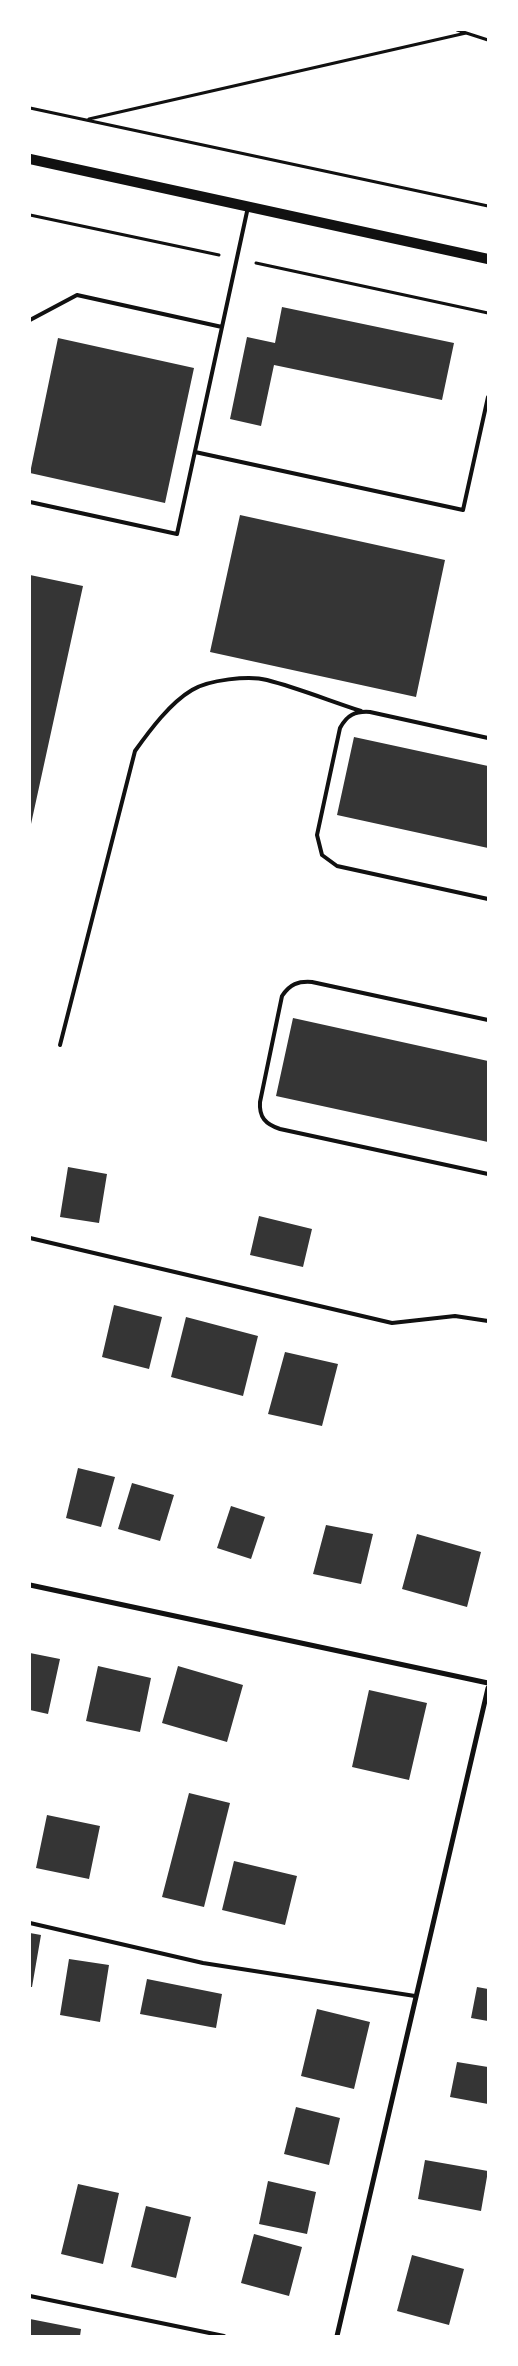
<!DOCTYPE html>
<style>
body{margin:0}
#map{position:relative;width:518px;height:2366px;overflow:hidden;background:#fff;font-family:Rubik,sans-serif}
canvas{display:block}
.frame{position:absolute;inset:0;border:31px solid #fff;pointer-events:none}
</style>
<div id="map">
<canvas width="518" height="2366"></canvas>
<div class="frame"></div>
</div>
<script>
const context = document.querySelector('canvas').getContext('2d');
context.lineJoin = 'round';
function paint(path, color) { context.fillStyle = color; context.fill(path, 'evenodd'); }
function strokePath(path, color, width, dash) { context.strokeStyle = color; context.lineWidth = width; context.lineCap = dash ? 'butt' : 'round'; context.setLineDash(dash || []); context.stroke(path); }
const building = new Path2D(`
 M 282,307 L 454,343 L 442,400 L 274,365 L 261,426 L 230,419 L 247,337 L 275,343 Z
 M 58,338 L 194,368 L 165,503 L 30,473 Z
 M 240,515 L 445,560 L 416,697 L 210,652 Z
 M 30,575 L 83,586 L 31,824 L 30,824 Z
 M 354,737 L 488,766 L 488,848 L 337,815 Z
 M 293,1018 L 488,1061 L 488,1142 L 276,1096 Z
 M 68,1167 L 107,1174 L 99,1223 L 60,1217 Z
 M 259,1216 L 312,1229 L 303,1267 L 250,1255 Z
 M 114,1305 L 162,1317 L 149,1369 L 102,1357 Z
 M 186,1317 L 258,1336 L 243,1396 L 171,1377 Z
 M 285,1352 L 338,1364 L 322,1426 L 268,1414 Z
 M 78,1468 L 115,1477 L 101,1527 L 66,1518 Z
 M 132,1483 L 174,1495 L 160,1541 L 118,1529 Z
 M 231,1506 L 265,1517 L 251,1559 L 217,1548 Z
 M 326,1525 L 373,1534 L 361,1584 L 313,1574 Z
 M 417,1534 L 481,1552 L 467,1607 L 402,1589 Z
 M 30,1653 L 60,1659 L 48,1714 L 30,1710 Z
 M 98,1666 L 151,1678 L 140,1732 L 86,1721 Z
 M 178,1666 L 243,1685 L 227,1742 L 162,1723 Z
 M 369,1690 L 427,1703 L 409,1780 L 352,1767 Z
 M 189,1793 L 230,1803 L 204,1907 L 162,1897 Z
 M 47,1815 L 100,1826 L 89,1879 L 36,1868 Z
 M 234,1861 L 297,1876 L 285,1925 L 222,1910 Z
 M 30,1933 L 41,1935 L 32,1987 L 30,1987 Z
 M 69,1959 L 109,1965 L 100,2022 L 60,2015 Z
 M 147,1979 L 222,1994 L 216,2028 L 140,2014 Z
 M 477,1987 L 488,1989 L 488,2021 L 471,2018 Z
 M 317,2009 L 370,2022 L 354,2089 L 301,2076 Z
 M 457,2062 L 488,2067 L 488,2104 L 450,2097 Z
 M 296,2107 L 340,2118 L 329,2165 L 284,2154 Z
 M 425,2160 L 488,2171 L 481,2211 L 418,2199 Z
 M 268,2181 L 316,2192 L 307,2234 L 259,2224 Z
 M 78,2184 L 119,2193 L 103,2264 L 61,2254 Z
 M 146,2206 L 191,2217 L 176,2278 L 131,2267 Z
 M 254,2234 L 302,2247 L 289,2296 L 241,2283 Z
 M 412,2255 L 464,2269 L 449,2325 L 397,2311 Z
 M 30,2319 L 81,2329 L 80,2336 L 30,2336 Z`);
const path = new Path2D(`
 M 457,30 L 488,40
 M 30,108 L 488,206
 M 89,119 L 466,33
 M 30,215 L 219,255
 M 256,263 L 488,313`);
const service = new Path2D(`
 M 30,320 L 77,295 L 222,327 L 177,534 L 30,502
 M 222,327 L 248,207
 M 195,452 L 463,510 L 488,397
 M 488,738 L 370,712 C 355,711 347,715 340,728 L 317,835 L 322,855 L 337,866 L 488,899
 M 488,1020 L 312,982 C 298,981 290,984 282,996 L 260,1102 C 259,1117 265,1124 280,1129 L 488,1174
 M 60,1045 L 135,751 C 150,730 170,703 192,690 C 208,680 249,675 267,680 C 298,688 330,701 361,711
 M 30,1238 L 392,1323 L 455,1316 L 488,1321
 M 30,1923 L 203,1963 L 415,1996
 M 30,2296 L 224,2336`);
const minor = new Path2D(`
 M 30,1585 L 488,1683
 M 337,2336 L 488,1688`);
const secondary = new Path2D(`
 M 30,159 L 488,259`);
paint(building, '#353535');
strokePath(path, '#111', 3);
strokePath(service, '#111', 4);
strokePath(minor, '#111', 5);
strokePath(secondary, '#111', 10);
</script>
